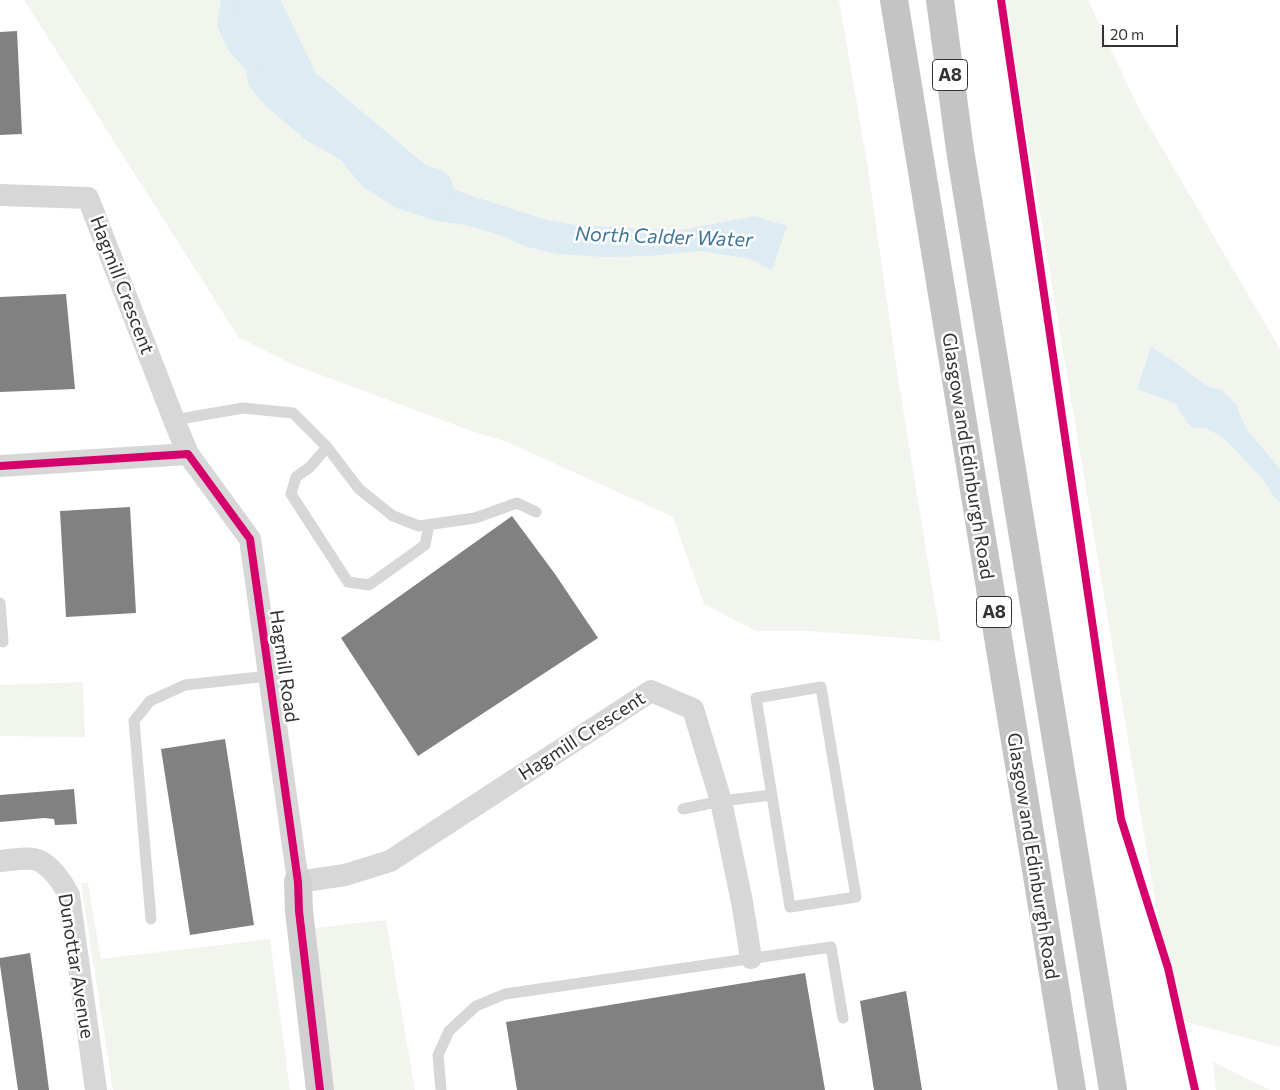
<!DOCTYPE html>
<style>
body{margin:0}
#map{position:relative;width:1280px;height:1090px;overflow:hidden;background:#fff;font-family:Commissioner,sans-serif}
canvas{display:block}
.scale{position:absolute;left:1102px;top:25px;width:76px;height:22px;box-sizing:border-box;border:2px solid #333;border-top:0;padding-left:6px;font-size:15px;line-height:18px;white-space:nowrap;color:#333;-webkit-text-stroke:4px #fff;paint-order:stroke}
</style>
<div id="map">
<canvas width="1280" height="1090"></canvas>
<div class="scale">20 m</div>
</div>
<script>
const context = document.querySelector('canvas').getContext('2d');
context.lineJoin = 'round';
function paint(path, color) { context.fillStyle = color; context.fill(path, 'evenodd'); }
function strokePath(path, color, width, dash) { context.strokeStyle = color; context.lineWidth = width; context.lineCap = dash ? 'butt' : 'round'; context.setLineDash(dash || []); context.stroke(path); }
function drawText(font, color, halo, rows, align = 'center') {
  context.font = font + ' Commissioner,sans-serif'; context.lineWidth = 5; context.setLineDash([]); context.textBaseline = 'middle'; context.strokeStyle = halo; context.fillStyle = color; for (const [text, x, y, turn = 0] of rows) {
    context.save(); context.translate(x, y); context.rotate((+turn || 0) * Math.PI / 180); context.textAlign = isNaN(turn) ? turn : align; if (halo) context.strokeText(text, 0, 0); context.fillText(text, 0, 0); context.restore();
  }
}
const green = new Path2D(`
 M 24,0 L 839,0 L 868,168 L 899,384 L 941,641 L 808,631 L 756,631 L 704,604 L 673,517 L 507,442 L 469,430 L 294,365 L 239,338 Z
 M 1004,0 L 1088,0 L 1138,107 L 1280,349 L 1280,1047 L 1175,1019 Z
 M 83,682 L 85,737 L 0,736 L 0,685 Z
 M 81,883 L 88,883 L 101,959 L 270,939 L 290,1090 L 113,1090 Z
 M 386,920 L 415,1090 L 334,1090 L 314,928 Z
 M 1213,1062 L 1270,1090 L 1216,1090 Z`);
const water = new Path2D(`
 M 221,0 L 265,0 L 267,13 L 289,57 L 316,118 L 353,143 L 417,175 L 472,196 L 543,219 L 576,225 L 677,231 L 755,216 L 787,226 L 772,270 L 750,259 L 701,251 L 648,256 L 605,257 L 558,254 L 527,247 L 500,235 L 465,225 L 437,221 L 396,208 L 362,186 L 340,159 L 307,141 L 265,105 L 249,86 L 246,70 L 228,50 L 217,25 Z
 M 1151,347 L 1173,361 L 1207,386 L 1223,391 L 1237,405 L 1240,416 L 1248,431 L 1280,469 L 1280,502 L 1275,498 L 1262,478 L 1224,438 L 1206,428 L 1192,428 L 1186,421 L 1175,403 L 1137,389 Z`);
const river = new Path2D(`
 M 255,0 L 297,87 L 415,186 L 431,191`);
const building = new Path2D(`
 M 17,31 L 22,134 L 0,135 L 0,32 Z
 M 66,294 L 75,389 L 0,392 L 0,297 Z
 M 130,507 L 136,613 L 66,617 L 60,511 Z
 M 512,516 L 555,574 L 598,638 L 418,756 L 341,638 Z
 M 225,739 L 254,925 L 190,935 L 161,749 Z
 M 74,789 L 77,824 L 55,825 L 54,819 L 44,818 L 0,822 L 0,795 Z
 M 30,953 L 43,1043 L 49,1090 L 18,1090 L 0,965 L 0,958 Z
 M 805,973 L 825,1090 L 517,1090 L 506,1022 Z
 M 906,991 L 922,1090 L 874,1090 L 860,1001 Z`);
const lane = new Path2D(`
 M 174,420 L 243,408 L 293,413 L 327,447 L 359,489 L 393,516 L 419,526 L 475,518 L 517,503 L 536,512
 M 327,447 L 310,467 L 296,477 L 291,494 L 348,582 L 369,585 L 425,545 L 429,525
 M 0,603 L 3,642
 M 821,687 L 856,897 L 790,907 L 756,698 Z
 M 683,809 L 721,801 L 772,795
 M 151,919 L 134,721 L 150,701 L 185,685 L 269,676
 M 441,1090 L 438,1055 L 449,1031 L 476,1006 L 505,994 L 831,947 L 843,1018`);
const street = new Path2D(`
 M 0,195 L 88,198 L 174,420 L 188,454
 M 0,466 L 188,454 L 250,539 L 298,882 L 345,875 L 390,861 L 651,691 L 693,709 L 721,801 L 742,902 L 751,958
 M 0,861 C 12,860 29,856 40,861 C 53,868 62,882 69,895 L 96,1090`);
const secondary = new Path2D(`
 M 298,882 L 299,911 L 320,1090`);
const highway = new Path2D(`
 M 894,0 L 1072,1090
 M 940,0 L 960,150 L 1113,1090`);
const cycleway = new Path2D(`
 M 1001,0 L 1121,819 L 1168,968 L 1195,1090
 M 0,466 L 188,454 L 250,539 L 298,882 L 299,911 L 320,1090`);
const shields = [
 [950,75,35],
 [994,612,35]
];
const shieldNames = [
 ["A8",950,75],
 ["A8",994,612]
];
const streetNames = [
 ["Hagmill Crescent",122,285,69],
 ["Glasgow and Edinburgh Road",968,456,81],
 ["Hagmill Road",284,666,82],
 ["Hagmill Crescent",582,736,-33],
 ["Glasgow and Edinburgh Road",1033,856,81],
 ["Dunottar Avenue",76,966,81]
];
const waterNames = [
 ["North Calder Water",664,237,2]
];
paint(green, '#f1f5ed');
paint(water, '#ddebf3');
strokePath(river, '#ddebf3', 46);
paint(building, '#818181');
strokePath(lane, '#d7d7d7', 11);
strokePath(street, '#d7d7d7', 22);
strokePath(secondary, '#d0d0d0', 28);
strokePath(highway, '#c4c4c4', 28);
strokePath(cycleway, '#d6006c', 8);
for (const [x, y, w] of shields) { const box = new Path2D(); box.roundRect(x - w / 2, y - 15.5, w, 31, 4); context.fillStyle = '#fff'; context.fill(box); strokePath(box, '#333', 1); }
drawText('bold 18px', '#333', null, shieldNames);
drawText('19px', '#333', '#fff', streetNames);
drawText('italic 20px', '#3f7597', '#fff', waterNames);
</script>
